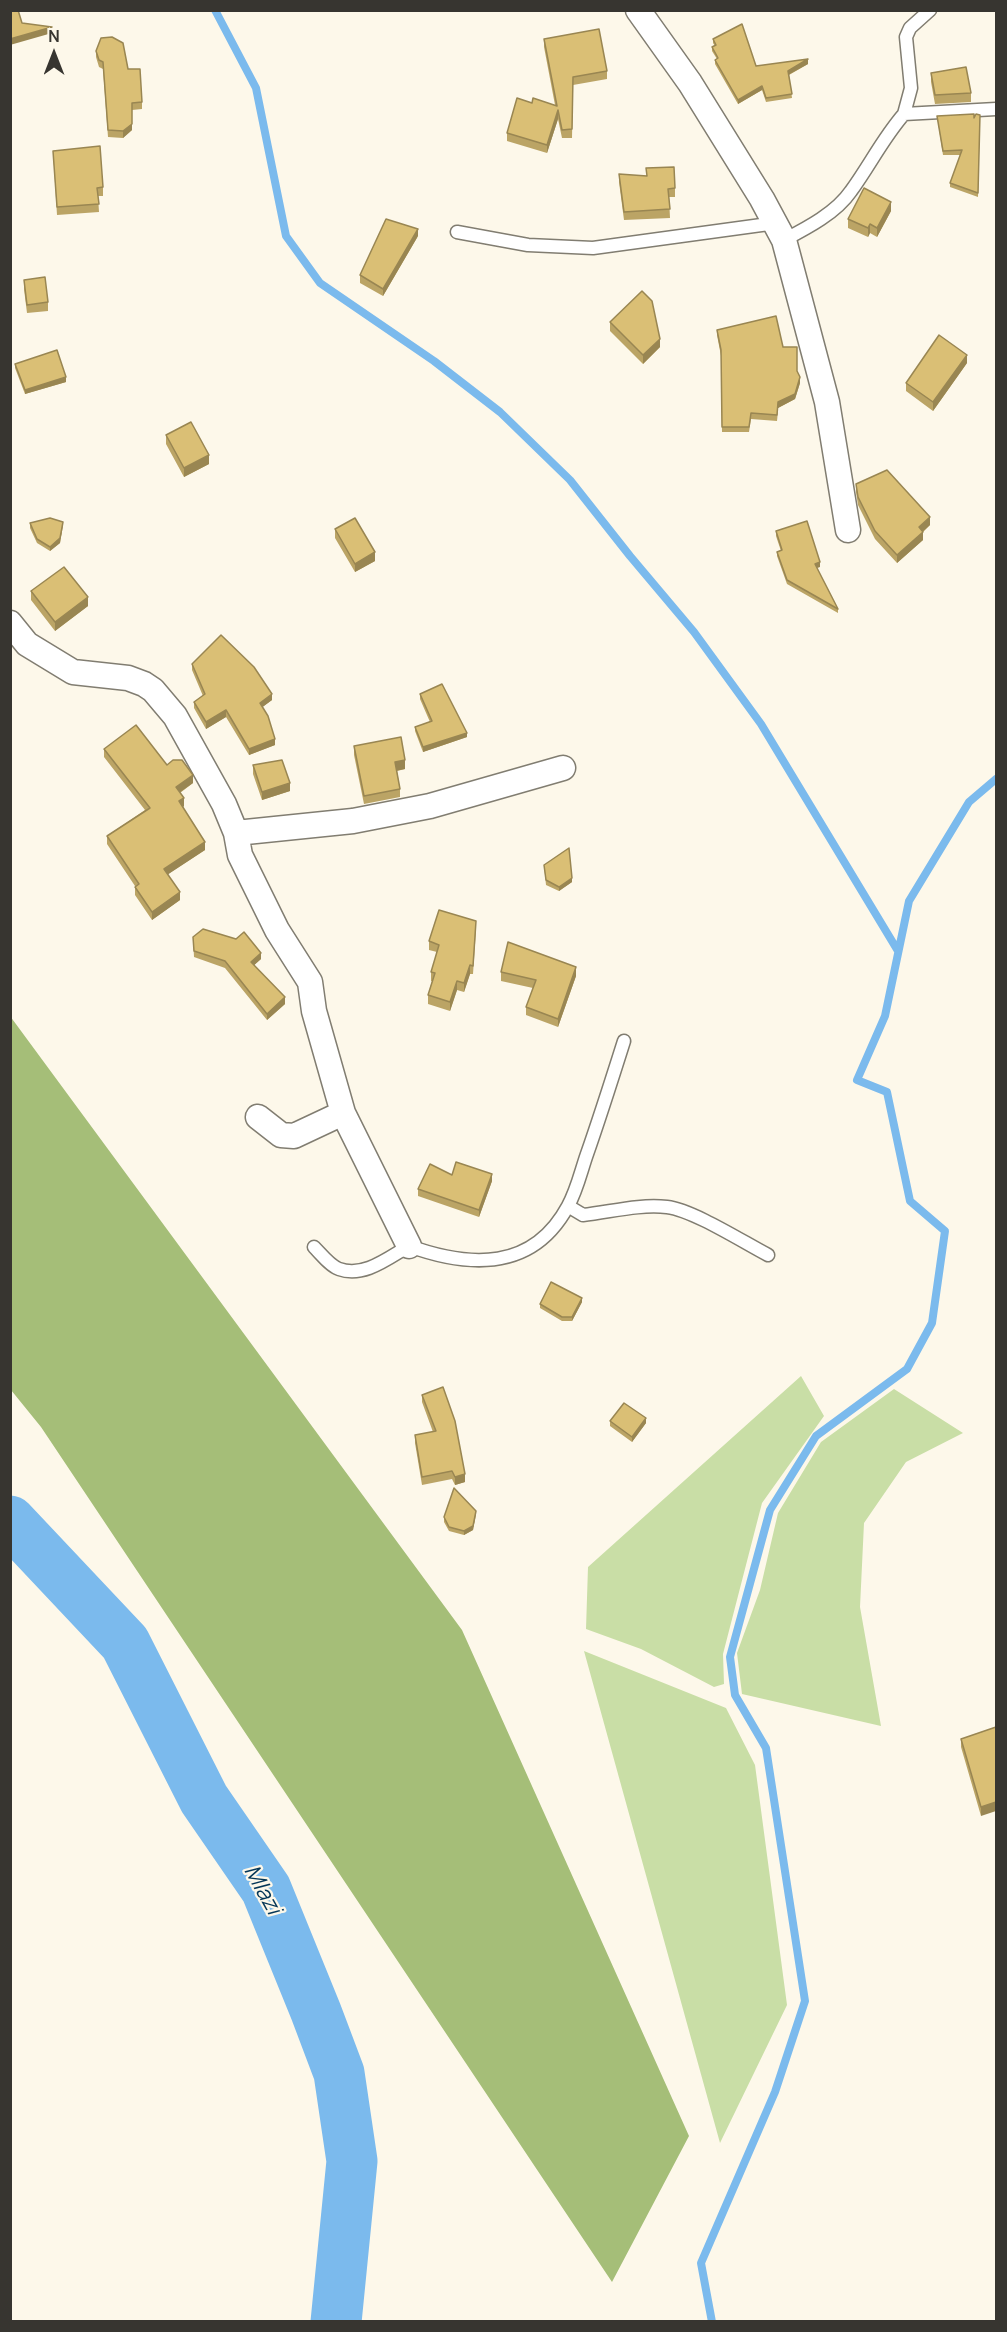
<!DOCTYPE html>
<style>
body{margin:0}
#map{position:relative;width:1007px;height:2332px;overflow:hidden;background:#fdf8ea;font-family:Manrope,sans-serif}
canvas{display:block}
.frame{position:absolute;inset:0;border:12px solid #373530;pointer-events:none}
.north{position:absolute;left:24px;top:24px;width:60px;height:60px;-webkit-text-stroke:4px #fdf8ea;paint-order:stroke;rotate:0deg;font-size:16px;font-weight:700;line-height:24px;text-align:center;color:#373530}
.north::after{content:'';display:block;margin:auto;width:21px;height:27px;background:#373530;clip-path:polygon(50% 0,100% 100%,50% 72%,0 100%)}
</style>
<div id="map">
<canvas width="1007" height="2332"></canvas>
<div class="frame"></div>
<div class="north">N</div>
</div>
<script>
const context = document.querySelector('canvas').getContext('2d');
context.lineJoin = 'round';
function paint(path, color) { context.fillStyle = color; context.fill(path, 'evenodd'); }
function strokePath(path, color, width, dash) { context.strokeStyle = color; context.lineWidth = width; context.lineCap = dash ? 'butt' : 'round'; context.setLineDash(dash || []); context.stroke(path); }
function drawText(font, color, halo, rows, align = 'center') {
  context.font = font + ' Manrope,sans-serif'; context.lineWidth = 4.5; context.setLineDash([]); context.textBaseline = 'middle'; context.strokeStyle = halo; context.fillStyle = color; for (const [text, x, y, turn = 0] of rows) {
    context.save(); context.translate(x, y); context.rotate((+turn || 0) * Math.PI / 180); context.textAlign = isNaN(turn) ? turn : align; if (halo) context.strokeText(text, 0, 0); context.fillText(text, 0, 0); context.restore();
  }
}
const green = new Path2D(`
 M 801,1376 L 824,1416 L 762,1503 L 723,1654 L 724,1684 L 714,1687 L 641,1649 L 586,1629 L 588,1567 Z
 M 894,1389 L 963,1433 L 906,1462 L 864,1523 L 860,1607 L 881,1726 L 742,1694 L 737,1653 L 760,1590 L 778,1513 L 821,1442 Z
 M 584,1651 L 726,1708 L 755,1765 L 787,2005 L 720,2143 Z`);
const forest = new Path2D(`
 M 10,1016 L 462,1630 L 689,2136 L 612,2282 L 41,1427 L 11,1390 Z`);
const stream = new Path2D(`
 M 215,10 L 256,88 L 286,236 L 320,283 L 434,361 L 500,412 L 570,480 L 630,556 L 694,632 L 761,724 L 898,951
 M 712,2322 L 701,2263 L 775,2092 L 805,2001 L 766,1748 L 735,1695 L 730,1657 L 770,1510 L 816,1436 L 907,1369 L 932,1323 L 945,1231 L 910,1201 L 887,1092 L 857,1080 L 885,1016 L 909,901 L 969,802 L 996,779`);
const river = new Path2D(`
 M 10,1521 L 125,1643 L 204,1799 L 266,1889 L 316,2012 L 339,2073 L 352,2161 L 336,2322`);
const lane = new Path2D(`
 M 904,114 L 911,88 L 906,37 L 910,28 L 930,10
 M 457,232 L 528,245 L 593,248 L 776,223
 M 784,240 C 807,228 836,213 851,191 C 870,165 883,138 904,114 L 996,109
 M 568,1206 L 583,1215 C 611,1212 638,1204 667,1207 C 693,1210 743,1242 768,1255
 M 314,1247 C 321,1254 330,1266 339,1269 C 364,1278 388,1258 409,1246 C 470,1268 533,1271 568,1206 C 577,1190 581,1171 587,1154 C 600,1117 612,1079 624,1041`);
const street = new Path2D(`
 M 638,10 L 690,83 L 762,199 L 784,240 L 827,402 L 848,530
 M 10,623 L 27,644 L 73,672 L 128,678 L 144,684 L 153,690 L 175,716 L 224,804 L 236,833 L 240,855 L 277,930 L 310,982 L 314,1011 L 343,1113 L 409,1246
 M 236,833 L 353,821 L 430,806 L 563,768
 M 258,1117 L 281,1135 L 294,1136 L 343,1113`);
const wall = new Path2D(`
 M 544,39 L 607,71 L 607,79 L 573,85 L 572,138 L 562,138 L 558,119 L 547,153 L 507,141 L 507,133 L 532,103 L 555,105 L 544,47 Z
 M 713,39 L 756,66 L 808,64 L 789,75 L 792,98 L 766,102 L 762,90 L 738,104 L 715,64 L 715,60 L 717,59 L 712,51 L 712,47 L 715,46 L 713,43 Z
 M 96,51 L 128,69 L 142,102 L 142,109 L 132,110 L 132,130 L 123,138 L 108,137 L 103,69 L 99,67 L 96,57 Z
 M 931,73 L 971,93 L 971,102 L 935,104 L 931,82 Z
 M 980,115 L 978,197 L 950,187 L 950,183 L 961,155 L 943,155 L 937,116 L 974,118 Z
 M 53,151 L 103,187 L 103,196 L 98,196 L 99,212 L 57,215 Z
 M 619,174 L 675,188 L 675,197 L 669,197 L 670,218 L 624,220 L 619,182 Z
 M 891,211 L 877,237 L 870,233 L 868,237 L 848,228 L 848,219 Z
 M 418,236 L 383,296 L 360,283 L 360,275 Z
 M 24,280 L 48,302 L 48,311 L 27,313 L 24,289 Z
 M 610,322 L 660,347 L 643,364 L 610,331 Z
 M 717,330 L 783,347 L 797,371 L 800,383 L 795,399 L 778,408 L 777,421 L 751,419 L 749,432 L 722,432 L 721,356 L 717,335 Z
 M 967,363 L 933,411 L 906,391 L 906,383 Z
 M 15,364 L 66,382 L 25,394 L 15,368 Z
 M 166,435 L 209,464 L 184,477 L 166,444 Z
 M 856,484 L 930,525 L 923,532 L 923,540 L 897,563 L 875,539 L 858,505 L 856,492 Z
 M 30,523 L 63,526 L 60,543 L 50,551 L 37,543 L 30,528 Z
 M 335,529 L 375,561 L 355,572 L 335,538 Z
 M 776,531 L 820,567 L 817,568 L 838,609 L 838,613 L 787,584 L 777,556 L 777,552 L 781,551 L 776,536 Z
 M 31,591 L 88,606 L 55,631 L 31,600 Z
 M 192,664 L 272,700 L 262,707 L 275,745 L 249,755 L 226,717 L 206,729 L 194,708 L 194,702 L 203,696 L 192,670 Z
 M 420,694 L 467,737 L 423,752 L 415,731 L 415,727 L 430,722 L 420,699 Z
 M 354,746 L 405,769 L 397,771 L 400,789 L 400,797 L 364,804 L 354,755 Z
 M 104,749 L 167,765 L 193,783 L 180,793 L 184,806 L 183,807 L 205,850 L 168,874 L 180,900 L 152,920 L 135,895 L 135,886 L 107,844 L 107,836 L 145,810 L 104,757 Z
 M 253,765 L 290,791 L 262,800 L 253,774 Z
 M 544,865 L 572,882 L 559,891 L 546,885 Z
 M 476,930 L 473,974 L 470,974 L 464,992 L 457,990 L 450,1011 L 428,1004 L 428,995 L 432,981 L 431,981 L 431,972 L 437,952 L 429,950 L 429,941 Z
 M 193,937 L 261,959 L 254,965 L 285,1004 L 267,1020 L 225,968 L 194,957 Z
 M 501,972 L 576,976 L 558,1027 L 526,1015 L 526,1007 L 533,988 L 501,981 Z
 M 452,1175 L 492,1181 L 479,1217 L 418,1196 L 418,1189 Z
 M 582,1302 L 572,1321 L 562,1321 L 540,1308 L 540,1304 Z
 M 422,1395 L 465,1482 L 455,1485 L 452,1479 L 422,1485 L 415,1443 L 415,1435 L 433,1432 L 422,1402 Z
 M 610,1421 L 646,1423 L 632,1442 L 610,1426 Z
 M 476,1515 L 473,1530 L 464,1535 L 449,1531 L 444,1522 L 444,1517 Z
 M 996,1727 L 981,1816 L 961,1747 L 961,1739 Z`);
const shadedWall = new Path2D(`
 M 52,27 L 52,33 L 10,45 L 10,39 Z
 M 808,59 L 808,64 L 788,75 L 788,71 Z
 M 762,86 L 762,90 L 738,104 L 738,100 Z
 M 558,110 L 558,119 L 547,153 L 547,145 Z
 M 132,124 L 132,130 L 123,138 L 123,131 Z
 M 891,202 L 891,211 L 877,237 L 877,228 Z
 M 870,224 L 870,233 L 868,237 L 868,228 Z
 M 418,229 L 418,236 L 383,296 L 383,289 Z
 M 660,339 L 660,347 L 643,364 L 643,355 Z
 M 967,355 L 967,363 L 933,411 L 933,402 Z
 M 66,377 L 66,382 L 25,394 L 25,390 Z
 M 800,377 L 800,383 L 795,399 L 778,408 L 777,421 L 778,402 Z
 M 209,455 L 209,464 L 184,477 L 184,468 Z
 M 930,517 L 930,525 L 919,535 L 919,527 Z
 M 63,522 L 60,543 L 50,551 L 50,547 Z
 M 923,532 L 923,540 L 897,563 L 897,555 Z
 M 375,552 L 375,561 L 355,572 L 355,564 Z
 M 820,562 L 820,567 L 815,568 L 815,564 Z
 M 88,597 L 88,606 L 55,631 L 55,622 Z
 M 272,694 L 272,700 L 260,709 L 260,703 Z
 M 226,710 L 226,717 L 206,729 L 206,722 Z
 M 467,733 L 467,737 L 423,752 L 423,747 Z
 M 275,739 L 275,745 L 249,755 L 249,749 Z
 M 405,760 L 405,769 L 395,771 L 395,762 Z
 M 193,775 L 193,783 L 176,795 L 176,787 Z
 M 290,783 L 290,791 L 262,800 L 262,792 Z
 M 184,798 L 184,806 L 179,810 L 179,801 Z
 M 205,842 L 205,850 L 164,877 L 164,869 Z
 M 572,878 L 572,882 L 559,891 L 559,887 Z
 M 180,892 L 180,900 L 152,920 L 152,912 Z
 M 261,953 L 261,959 L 251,968 L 251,962 Z
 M 470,965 L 470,974 L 464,992 L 464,983 Z
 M 576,967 L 576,976 L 558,1027 L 558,1019 Z
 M 457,981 L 457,990 L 450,1011 L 450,1002 Z
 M 285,997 L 285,1004 L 267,1020 L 267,1014 Z
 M 492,1174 L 492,1181 L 479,1217 L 479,1210 Z
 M 582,1298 L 582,1302 L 572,1321 L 572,1317 Z
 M 646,1418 L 646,1423 L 632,1442 L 632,1437 Z
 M 465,1474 L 465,1482 L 455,1485 L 455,1477 Z
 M 476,1511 L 473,1530 L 464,1535 L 464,1531 Z
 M 996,1802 L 996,1811 L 981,1816 L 981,1807 Z`);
const building = new Path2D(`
 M 10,10 L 18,10 L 22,23 L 52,27 L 10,39 Z
 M 742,24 L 756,66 L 808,59 L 788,71 L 792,94 L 766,98 L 762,86 L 738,100 L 715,60 L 718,58 L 712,47 L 716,45 L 713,39 Z
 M 599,29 L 607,71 L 573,77 L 572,129 L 562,130 L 558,110 L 547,145 L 507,133 L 517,98 L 532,103 L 533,98 L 557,106 L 544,39 Z
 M 112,37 L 123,43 L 128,69 L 140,69 L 142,102 L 132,103 L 132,124 L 123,131 L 108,130 L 103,62 L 99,60 L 96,51 L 101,38 Z
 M 966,67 L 971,93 L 935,95 L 931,73 Z
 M 974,114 L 974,118 L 976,114 L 980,115 L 978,193 L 950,183 L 962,150 L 943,151 L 937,116 Z
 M 100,146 L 103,187 L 97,188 L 99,204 L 57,207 L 53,151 Z
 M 674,167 L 675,188 L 668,189 L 670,209 L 624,212 L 619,174 L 647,176 L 646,168 Z
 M 864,188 L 891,202 L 877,228 L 870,224 L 868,228 L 848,219 Z
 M 386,219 L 418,229 L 383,289 L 360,275 Z
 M 45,277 L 48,302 L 27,305 L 24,280 Z
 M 642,291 L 652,301 L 660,339 L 643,355 L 610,322 Z
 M 776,316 L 783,347 L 797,347 L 797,371 L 800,377 L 795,394 L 778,402 L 777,415 L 751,413 L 749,427 L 722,427 L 721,350 L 717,330 Z
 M 939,335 L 967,355 L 933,402 L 906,383 Z
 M 57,350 L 66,377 L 25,390 L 15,364 Z
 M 191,422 L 209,455 L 184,468 L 166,435 Z
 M 887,470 L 930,517 L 919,527 L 923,532 L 897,555 L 875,531 L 858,497 L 856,484 Z
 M 50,518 L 63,522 L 60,538 L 50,547 L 37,539 L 30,523 Z
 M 355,518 L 375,552 L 355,564 L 335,529 Z
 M 807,521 L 820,562 L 815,564 L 838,609 L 787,580 L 777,552 L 782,550 L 776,531 Z
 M 64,567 L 88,597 L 55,622 L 31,591 Z
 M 221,635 L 254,667 L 272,694 L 260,703 L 268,716 L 275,739 L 249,749 L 226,710 L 206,722 L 194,702 L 205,694 L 192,664 Z
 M 442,684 L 467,733 L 423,747 L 415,727 L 432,721 L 420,694 Z
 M 136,725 L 167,765 L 173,760 L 182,760 L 193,775 L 176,787 L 184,798 L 179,801 L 205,842 L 164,869 L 180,892 L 152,912 L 135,887 L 139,884 L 107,836 L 150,808 L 104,749 Z
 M 401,737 L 405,760 L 395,762 L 400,789 L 364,796 L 354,746 Z
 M 282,760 L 290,783 L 262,792 L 253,765 Z
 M 569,848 L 572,878 L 559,887 L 546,880 L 544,865 Z
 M 439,910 L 476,921 L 473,966 L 470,965 L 464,983 L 457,981 L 450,1002 L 428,995 L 435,973 L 431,972 L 439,945 L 429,941 Z
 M 203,929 L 236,939 L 244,932 L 261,953 L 251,962 L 285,997 L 267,1014 L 225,961 L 194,951 L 193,937 Z
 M 508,942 L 576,967 L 558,1019 L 526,1007 L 536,980 L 501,972 Z
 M 456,1162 L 492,1174 L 479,1210 L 418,1189 L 430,1164 L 452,1175 Z
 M 551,1282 L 582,1298 L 572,1317 L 562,1317 L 540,1304 Z
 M 443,1387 L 455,1421 L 465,1474 L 455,1477 L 452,1471 L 422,1477 L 415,1435 L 436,1431 L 422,1395 Z
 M 624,1403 L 646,1418 L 632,1437 L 610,1421 Z
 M 454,1488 L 476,1511 L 473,1526 L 464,1531 L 449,1527 L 444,1517 Z
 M 996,1727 L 996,1802 L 981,1807 L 961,1739 Z`);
const waterNames = [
 ["Mlazi",262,1890,61]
];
paint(green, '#c9dea6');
paint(forest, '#a5be78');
strokePath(stream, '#7bbaed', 8);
strokePath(river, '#7bbaed', 51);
strokePath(lane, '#817d71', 15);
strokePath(street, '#817d71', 27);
strokePath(lane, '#fff', 12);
strokePath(street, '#fff', 24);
paint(wall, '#bba465');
paint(shadedWall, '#998652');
paint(building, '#dabf75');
strokePath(building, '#998652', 1.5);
drawText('italic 22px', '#043657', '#fdf8ea', waterNames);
</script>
